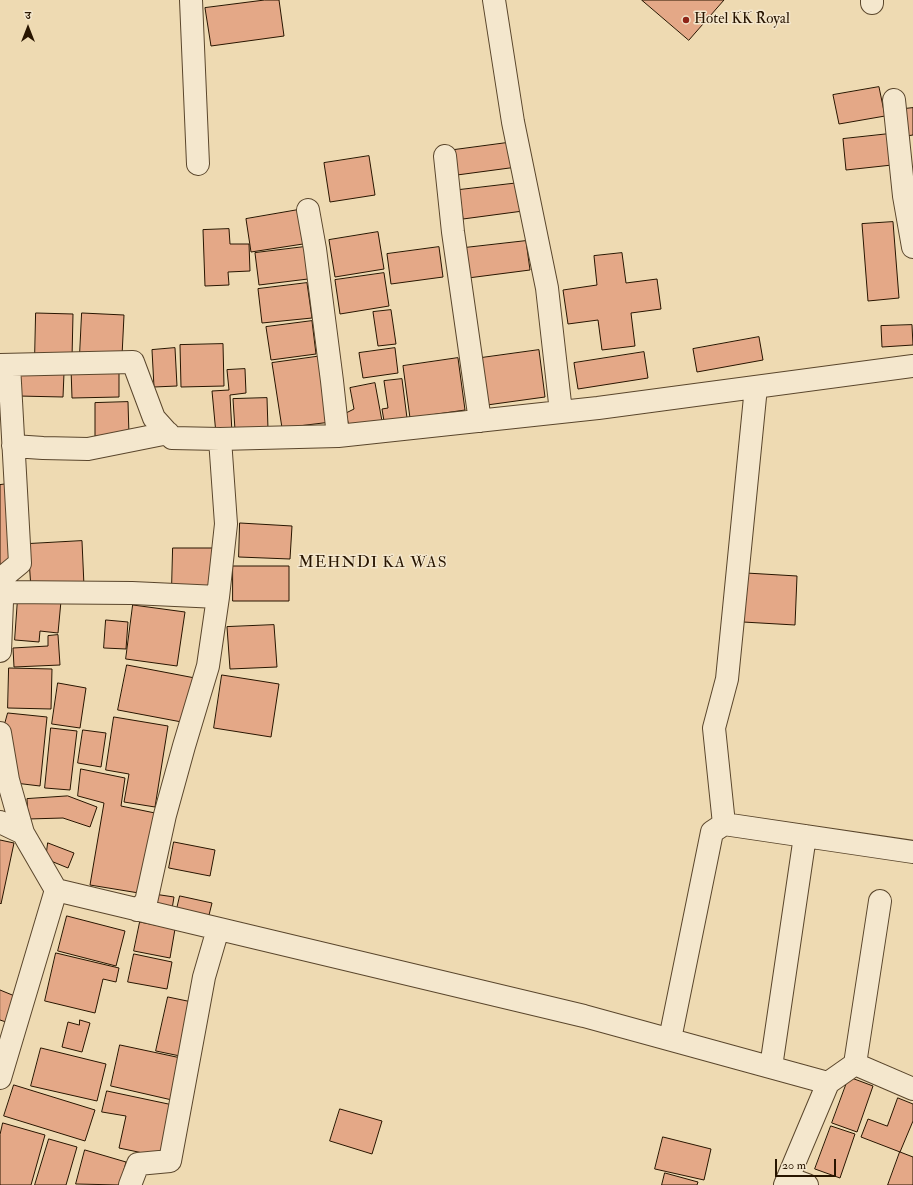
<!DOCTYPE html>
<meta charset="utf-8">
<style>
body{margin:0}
#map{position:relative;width:913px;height:1185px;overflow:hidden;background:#eedab2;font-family:"IM FELL Double Pica","Noto Serif Devanagari",serif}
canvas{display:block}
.north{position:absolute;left:8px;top:8px;width:40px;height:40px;-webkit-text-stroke:3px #f4e7cd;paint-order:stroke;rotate:0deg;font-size:11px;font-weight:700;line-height:16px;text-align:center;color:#281500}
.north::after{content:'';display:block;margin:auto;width:14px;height:18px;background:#281500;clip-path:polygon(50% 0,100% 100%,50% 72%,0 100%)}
.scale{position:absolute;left:775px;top:1159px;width:61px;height:18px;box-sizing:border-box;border:2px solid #281500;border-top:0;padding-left:5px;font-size:12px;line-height:14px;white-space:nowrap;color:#281500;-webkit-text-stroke:3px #f4e7cd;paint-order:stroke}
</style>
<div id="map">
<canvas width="913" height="1185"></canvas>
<div class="north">उ</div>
<div class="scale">20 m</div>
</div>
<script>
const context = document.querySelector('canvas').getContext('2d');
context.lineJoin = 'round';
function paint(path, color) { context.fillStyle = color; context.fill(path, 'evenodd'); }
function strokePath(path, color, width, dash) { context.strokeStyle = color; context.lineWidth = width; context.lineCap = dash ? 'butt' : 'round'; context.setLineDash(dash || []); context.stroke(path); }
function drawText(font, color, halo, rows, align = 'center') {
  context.font = font + ' "IM FELL Double Pica",serif'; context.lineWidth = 3; context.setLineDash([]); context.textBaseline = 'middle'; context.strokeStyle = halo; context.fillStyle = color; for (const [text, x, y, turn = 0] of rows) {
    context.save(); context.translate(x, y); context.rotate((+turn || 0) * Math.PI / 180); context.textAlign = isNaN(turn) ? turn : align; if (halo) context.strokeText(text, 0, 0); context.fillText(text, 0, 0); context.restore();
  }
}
const building = new Path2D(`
 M 265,0 L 279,0 L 284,36 L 211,46 L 205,8 Z
 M 642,0 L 724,0 L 689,40 Z
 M 879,87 L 885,116 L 839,124 L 833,95 Z
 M 913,108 L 913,135 L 906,136 L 904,109 Z
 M 889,134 L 892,165 L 846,170 L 843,139 Z
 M 514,142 L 517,167 L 457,175 L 454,150 Z
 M 369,156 L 375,195 L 330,202 L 324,163 Z
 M 519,183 L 523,211 L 463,219 L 459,190 Z
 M 298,210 L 303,244 L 251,252 L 246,219 Z
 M 893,222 L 899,298 L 868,301 L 862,224 Z
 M 229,229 L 230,244 L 249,244 L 250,271 L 228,272 L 229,285 L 205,286 L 203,230 Z
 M 378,232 L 384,269 L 335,277 L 329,240 Z
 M 526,241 L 530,270 L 468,278 L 464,248 Z
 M 304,247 L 308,279 L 259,285 L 255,253 Z
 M 439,247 L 443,277 L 391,284 L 387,254 Z
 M 622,253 L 626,283 L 657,279 L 661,309 L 631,313 L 635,346 L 602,350 L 598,320 L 568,324 L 563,290 L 597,285 L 594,256 Z
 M 384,273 L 389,306 L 340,314 L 335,280 Z
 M 307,283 L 312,318 L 262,323 L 258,289 Z
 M 391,310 L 396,344 L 378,346 L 373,312 Z
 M 36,313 L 73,314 L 72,358 L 35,358 Z
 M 82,313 L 124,315 L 122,356 L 80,354 Z
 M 312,321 L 316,354 L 271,360 L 266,327 Z
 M 912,325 L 913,345 L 882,347 L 881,326 Z
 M 759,337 L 763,360 L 697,372 L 693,349 Z
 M 223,344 L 224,386 L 181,387 L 180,345 Z
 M 175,348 L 177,386 L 154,387 L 152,350 Z
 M 395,348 L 398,373 L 363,378 L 359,353 Z
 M 539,350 L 545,397 L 487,405 L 481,358 Z
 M 644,352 L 648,378 L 578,389 L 574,363 Z
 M 322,356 L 331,422 L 282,428 L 272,363 Z
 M 458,358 L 465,410 L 410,418 L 403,366 Z
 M 119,367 L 119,397 L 72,398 L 71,368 Z
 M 245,369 L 246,393 L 230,395 L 232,433 L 216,434 L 212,391 L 229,390 L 227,370 Z
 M 19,371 L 64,373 L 63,397 L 18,396 Z
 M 402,379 L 407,418 L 384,421 L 382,409 L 388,408 L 384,381 Z
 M 375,383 L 382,421 L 349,427 L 346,413 L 354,409 L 350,388 Z
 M 267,398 L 268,429 L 235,430 L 233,399 Z
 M 128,402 L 129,435 L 95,436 L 95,403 Z
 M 8,484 L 14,565 L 0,566 L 0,485 Z
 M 240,523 L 292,526 L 290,559 L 239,557 Z
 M 82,541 L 84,586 L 31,589 L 28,544 Z
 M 173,548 L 217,548 L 216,586 L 172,587 Z
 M 233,566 L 289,566 L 289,601 L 233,601 Z
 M 746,573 L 797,576 L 795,625 L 743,622 Z
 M 18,598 L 61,601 L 58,633 L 40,631 L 39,642 L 15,640 Z
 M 133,605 L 185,612 L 177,666 L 126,659 Z
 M 106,620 L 128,622 L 126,649 L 104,648 Z
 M 274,625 L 277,667 L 230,669 L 227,627 Z
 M 58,635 L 60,665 L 14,667 L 13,648 L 48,646 L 48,636 Z
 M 127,665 L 195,678 L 187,723 L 118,710 Z
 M 9,668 L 52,669 L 51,709 L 8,708 Z
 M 222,675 L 279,684 L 271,737 L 214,728 Z
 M 58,683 L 86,688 L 80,728 L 52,724 Z
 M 8,713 L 47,717 L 40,786 L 15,783 L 5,723 Z
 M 114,717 L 168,726 L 155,807 L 124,802 L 129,774 L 106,770 Z
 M 51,728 L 77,731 L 70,790 L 45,788 Z
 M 83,730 L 106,733 L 101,767 L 78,763 Z
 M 81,769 L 125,778 L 121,806 L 155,813 L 145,894 L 90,885 L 104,803 L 78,796 Z
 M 68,796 L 97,807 L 90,827 L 63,818 L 28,819 L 27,799 Z
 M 0,840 L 14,843 L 1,904 L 0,903 Z
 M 174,842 L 215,850 L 210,876 L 169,868 Z
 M 48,843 L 74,853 L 68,868 L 46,859 Z
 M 154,894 L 174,897 L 172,909 L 152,907 Z
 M 180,896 L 212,903 L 208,919 L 176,913 Z
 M 67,916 L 125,931 L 116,966 L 58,951 Z
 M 140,922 L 175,929 L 170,958 L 134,951 Z
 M 56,953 L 119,968 L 116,982 L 103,979 L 95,1013 L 45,1001 Z
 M 134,954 L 172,962 L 167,989 L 128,982 Z
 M 0,990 L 22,999 L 12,1024 L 0,1020 Z
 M 168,997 L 192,1002 L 180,1056 L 156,1051 Z
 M 80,1020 L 90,1023 L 82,1052 L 62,1047 L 68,1022 L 79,1025 Z
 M 120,1045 L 181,1058 L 172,1100 L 111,1086 Z
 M 41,1048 L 106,1064 L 97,1101 L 31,1086 Z
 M 849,1077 L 873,1086 L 857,1132 L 832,1123 Z
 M 14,1085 L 95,1110 L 85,1141 L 4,1116 Z
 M 107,1091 L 173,1105 L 162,1157 L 119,1148 L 126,1116 L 102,1112 Z
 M 898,1098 L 913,1104 L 913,1121 L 900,1152 L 861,1137 L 868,1119 L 887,1126 Z
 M 340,1109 L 382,1121 L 372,1154 L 330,1141 Z
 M 3,1123 L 45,1135 L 31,1185 L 0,1185 L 0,1135 Z
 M 831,1126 L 855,1134 L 840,1178 L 815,1169 Z
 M 663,1137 L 711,1149 L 704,1180 L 655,1169 Z
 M 49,1139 L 77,1147 L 66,1185 L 35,1185 Z
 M 85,1150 L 126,1162 L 120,1185 L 76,1184 Z
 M 900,1152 L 913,1157 L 913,1185 L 888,1185 Z
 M 665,1173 L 698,1182 L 697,1185 L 662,1185 Z`);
const minor = new Path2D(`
 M 191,0 L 198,164
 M 494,0 L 513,122 L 547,288 L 561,412
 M 872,0 L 872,3
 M 894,100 L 904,196 L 913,247
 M 445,156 L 453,232 L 480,421
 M 308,210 L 315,249 L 332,381 L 338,436
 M 0,365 L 133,362 L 154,418 L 172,438 L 220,439 L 338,436 L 598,408 L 913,366
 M 13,446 L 43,448 L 88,449 L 168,433
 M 2,592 L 132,593 L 218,597
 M 0,651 L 3,577 L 20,563 L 9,365
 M 0,733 L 8,780 L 23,833 L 56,890 L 0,1078
 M 0,822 L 23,833
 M 724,824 L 714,728 L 727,679 L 756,387
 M 56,890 L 584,1016 L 828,1083 L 785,1185
 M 137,910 L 146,902 L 165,815 L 184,746 L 208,666 L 218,597 L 226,524 L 220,439
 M 670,1039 L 712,832 L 724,824 L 913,852
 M 855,1064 L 880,901
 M 771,1067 L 805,836
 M 828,1083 L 855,1064 L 913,1089
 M 788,1178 L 807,1185
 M 130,1185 L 138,1164 L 170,1161 L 204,977 L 218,929`);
const markers = [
 [686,20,4,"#8f2418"]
];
const poiNames = [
 ["Hotel KK Royal",694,20]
];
const neighbourhoodNames = [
 ["MEHNDI KA WAS",373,564]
];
paint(building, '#e4a887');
strokePath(building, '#281500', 1);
strokePath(minor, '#5a462c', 24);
strokePath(minor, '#f4e7cd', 22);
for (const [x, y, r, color] of markers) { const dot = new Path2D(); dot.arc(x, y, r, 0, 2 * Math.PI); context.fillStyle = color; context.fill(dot); strokePath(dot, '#f4e7cd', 1.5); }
drawText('15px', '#281500', '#f4e7cd', poiNames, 'left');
context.letterSpacing = '1px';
drawText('16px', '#281500', '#f4e7cd', neighbourhoodNames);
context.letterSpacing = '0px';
</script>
